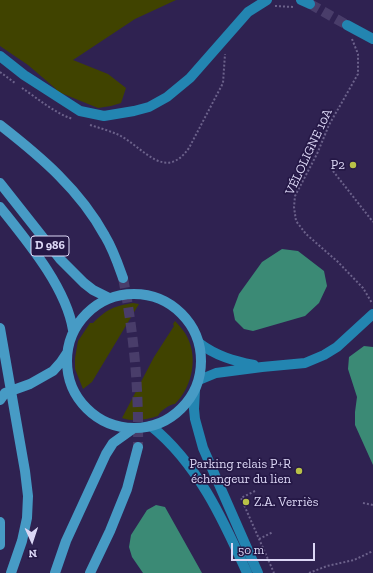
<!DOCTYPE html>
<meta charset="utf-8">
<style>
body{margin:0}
#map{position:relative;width:373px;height:573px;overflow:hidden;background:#2f2251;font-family:"Zilla Slab",serif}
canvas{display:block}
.north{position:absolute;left:12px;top:521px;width:40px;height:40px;-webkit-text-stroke:3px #251846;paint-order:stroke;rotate:177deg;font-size:11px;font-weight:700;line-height:16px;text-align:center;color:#dcd7f5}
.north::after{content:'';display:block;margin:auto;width:14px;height:18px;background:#dcd7f5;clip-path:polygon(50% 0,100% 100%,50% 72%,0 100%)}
.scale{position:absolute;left:231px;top:543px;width:84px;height:18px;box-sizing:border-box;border:2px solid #dcd7f5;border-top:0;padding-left:5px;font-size:12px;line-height:14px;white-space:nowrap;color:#dcd7f5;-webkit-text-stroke:3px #251846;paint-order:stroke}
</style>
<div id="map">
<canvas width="373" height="573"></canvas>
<div class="north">N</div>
<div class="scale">50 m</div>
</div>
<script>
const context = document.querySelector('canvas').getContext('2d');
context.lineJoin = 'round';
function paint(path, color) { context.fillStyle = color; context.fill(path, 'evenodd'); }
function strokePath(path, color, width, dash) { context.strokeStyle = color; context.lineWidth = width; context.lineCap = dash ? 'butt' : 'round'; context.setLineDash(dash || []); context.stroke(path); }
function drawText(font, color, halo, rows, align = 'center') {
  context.font = font + ' "Zilla Slab",serif'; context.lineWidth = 3.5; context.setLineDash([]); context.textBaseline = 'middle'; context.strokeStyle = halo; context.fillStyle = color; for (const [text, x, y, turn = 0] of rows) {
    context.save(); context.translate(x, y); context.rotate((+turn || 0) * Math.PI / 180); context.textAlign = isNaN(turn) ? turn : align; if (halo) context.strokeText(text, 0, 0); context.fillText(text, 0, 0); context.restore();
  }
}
const green = new Path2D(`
 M 0,0 L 176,0 L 135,19 L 73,60 L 108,74 L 126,88 L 121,103 L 111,106 L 98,108 L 56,91 L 56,89 L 28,65 L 0,46 Z
 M 133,303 L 139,304 L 92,382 L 83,389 L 75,369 L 75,358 L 78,341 L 90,323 L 93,323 C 107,309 114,306 133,303 Z
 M 175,321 C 179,325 182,329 185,333 C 199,355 193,386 175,404 C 170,404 160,411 158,416 C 145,420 134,422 122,418 L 154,357 L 174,326 L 173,324 Z`);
const water = new Path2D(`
 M 282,249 L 298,251 L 324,271 L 327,286 L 319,303 L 305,316 L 253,331 L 244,329 L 235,320 L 233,310 L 239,294 L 262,262 Z
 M 364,346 L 373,347 L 373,465 L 355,425 L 355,412 L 357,397 L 348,369 L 349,357 Z
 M 156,505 L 165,507 L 202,573 L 143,573 L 132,557 L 129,547 L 131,535 L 147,510 Z`);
const secondaryTunnel = new Path2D(`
 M 310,4 L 347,25`);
const primaryTunnel = new Path2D(`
 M 123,278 C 134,334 139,390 138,447`);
const path = new Path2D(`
 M 275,6 L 294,7
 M 352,39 L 358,54 L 358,74 L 329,125 L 317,154 L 295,196 L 294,207 L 296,221 L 306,234 L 338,262 L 363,288 L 372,303
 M 0,72 L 15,83
 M 22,88 C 37,98 56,114 73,119
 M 90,125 C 100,128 110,131 119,135 C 144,148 165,182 189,148 L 223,83 L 225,54
 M 333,171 L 373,222
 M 255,491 L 241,498 L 274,573
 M 363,503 L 373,505
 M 259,539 L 273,532
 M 309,573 L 327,566 L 354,560 L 373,551`);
const secondary = new Path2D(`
 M 301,0 L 310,4
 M 347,25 L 373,39
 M 0,56 L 24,75 L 80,111 L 104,116 L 134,111 L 149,107 L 167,97 L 190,78 L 248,12 L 267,0
 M 199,343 C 216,356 234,361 254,365
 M 199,380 L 216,373 L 262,367 L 305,363 L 324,355 L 337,347 L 373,314
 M 195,390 L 194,409 L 195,419 L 203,448 L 258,573
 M 151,426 C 197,463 223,519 247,573`);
const primary = new Path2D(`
 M 0,125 C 41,157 80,190 105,236 C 113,249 118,264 123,278
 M 0,183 L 60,259 L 84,283 L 93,290 L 109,298
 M 0,207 C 27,241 66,287 73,330
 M67 361a67 67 0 1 1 134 0a67 67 0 1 1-134 0Z
 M 0,328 L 25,471 L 28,496 L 27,518 L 22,541 L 11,573
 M 0,400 L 5,393 L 30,384 L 53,371 L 61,362 L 67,353
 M 0,522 L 0,545
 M 55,573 L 66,541 L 106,454 L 113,443 L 134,428
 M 90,573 L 110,531 L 127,489 L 138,447`);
const markers = [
 [353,165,4,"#b8c147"],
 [299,471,4,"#b8c147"],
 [246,502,4,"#b8c147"]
];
const shields = [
 [50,246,38]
];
const shieldNames = [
 ["D 986",50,246]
];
const streetNames = [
 ["VÉLOLIGNE 10A",309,152,-65]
];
const poiNames = [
 ["P2",345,165],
 ["Parking relais P+R",291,464],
 ["échangeur du lien",291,479],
 ["Z.A. Verriès",254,502,"left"]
];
paint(green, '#404300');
paint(water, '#3b8a75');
strokePath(secondaryTunnel, '#493d6a', 10, [10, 5]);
strokePath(primaryTunnel, '#493d6a', 10, [10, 5]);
strokePath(path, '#6c628b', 2, [2, 2]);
strokePath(secondary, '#2385b1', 10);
strokePath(primary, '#479bc5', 10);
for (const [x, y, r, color] of markers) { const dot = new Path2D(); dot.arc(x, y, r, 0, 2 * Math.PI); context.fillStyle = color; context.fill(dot); strokePath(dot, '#251846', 1.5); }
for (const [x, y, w] of shields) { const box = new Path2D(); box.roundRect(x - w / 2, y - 10, w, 20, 3); context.fillStyle = '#251846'; context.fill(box); strokePath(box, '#dcd7f5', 1); }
drawText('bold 12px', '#dcd7f5', null, shieldNames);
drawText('13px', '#dcd7f5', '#251846', streetNames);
drawText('13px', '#dcd7f5', '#251846', poiNames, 'right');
</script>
